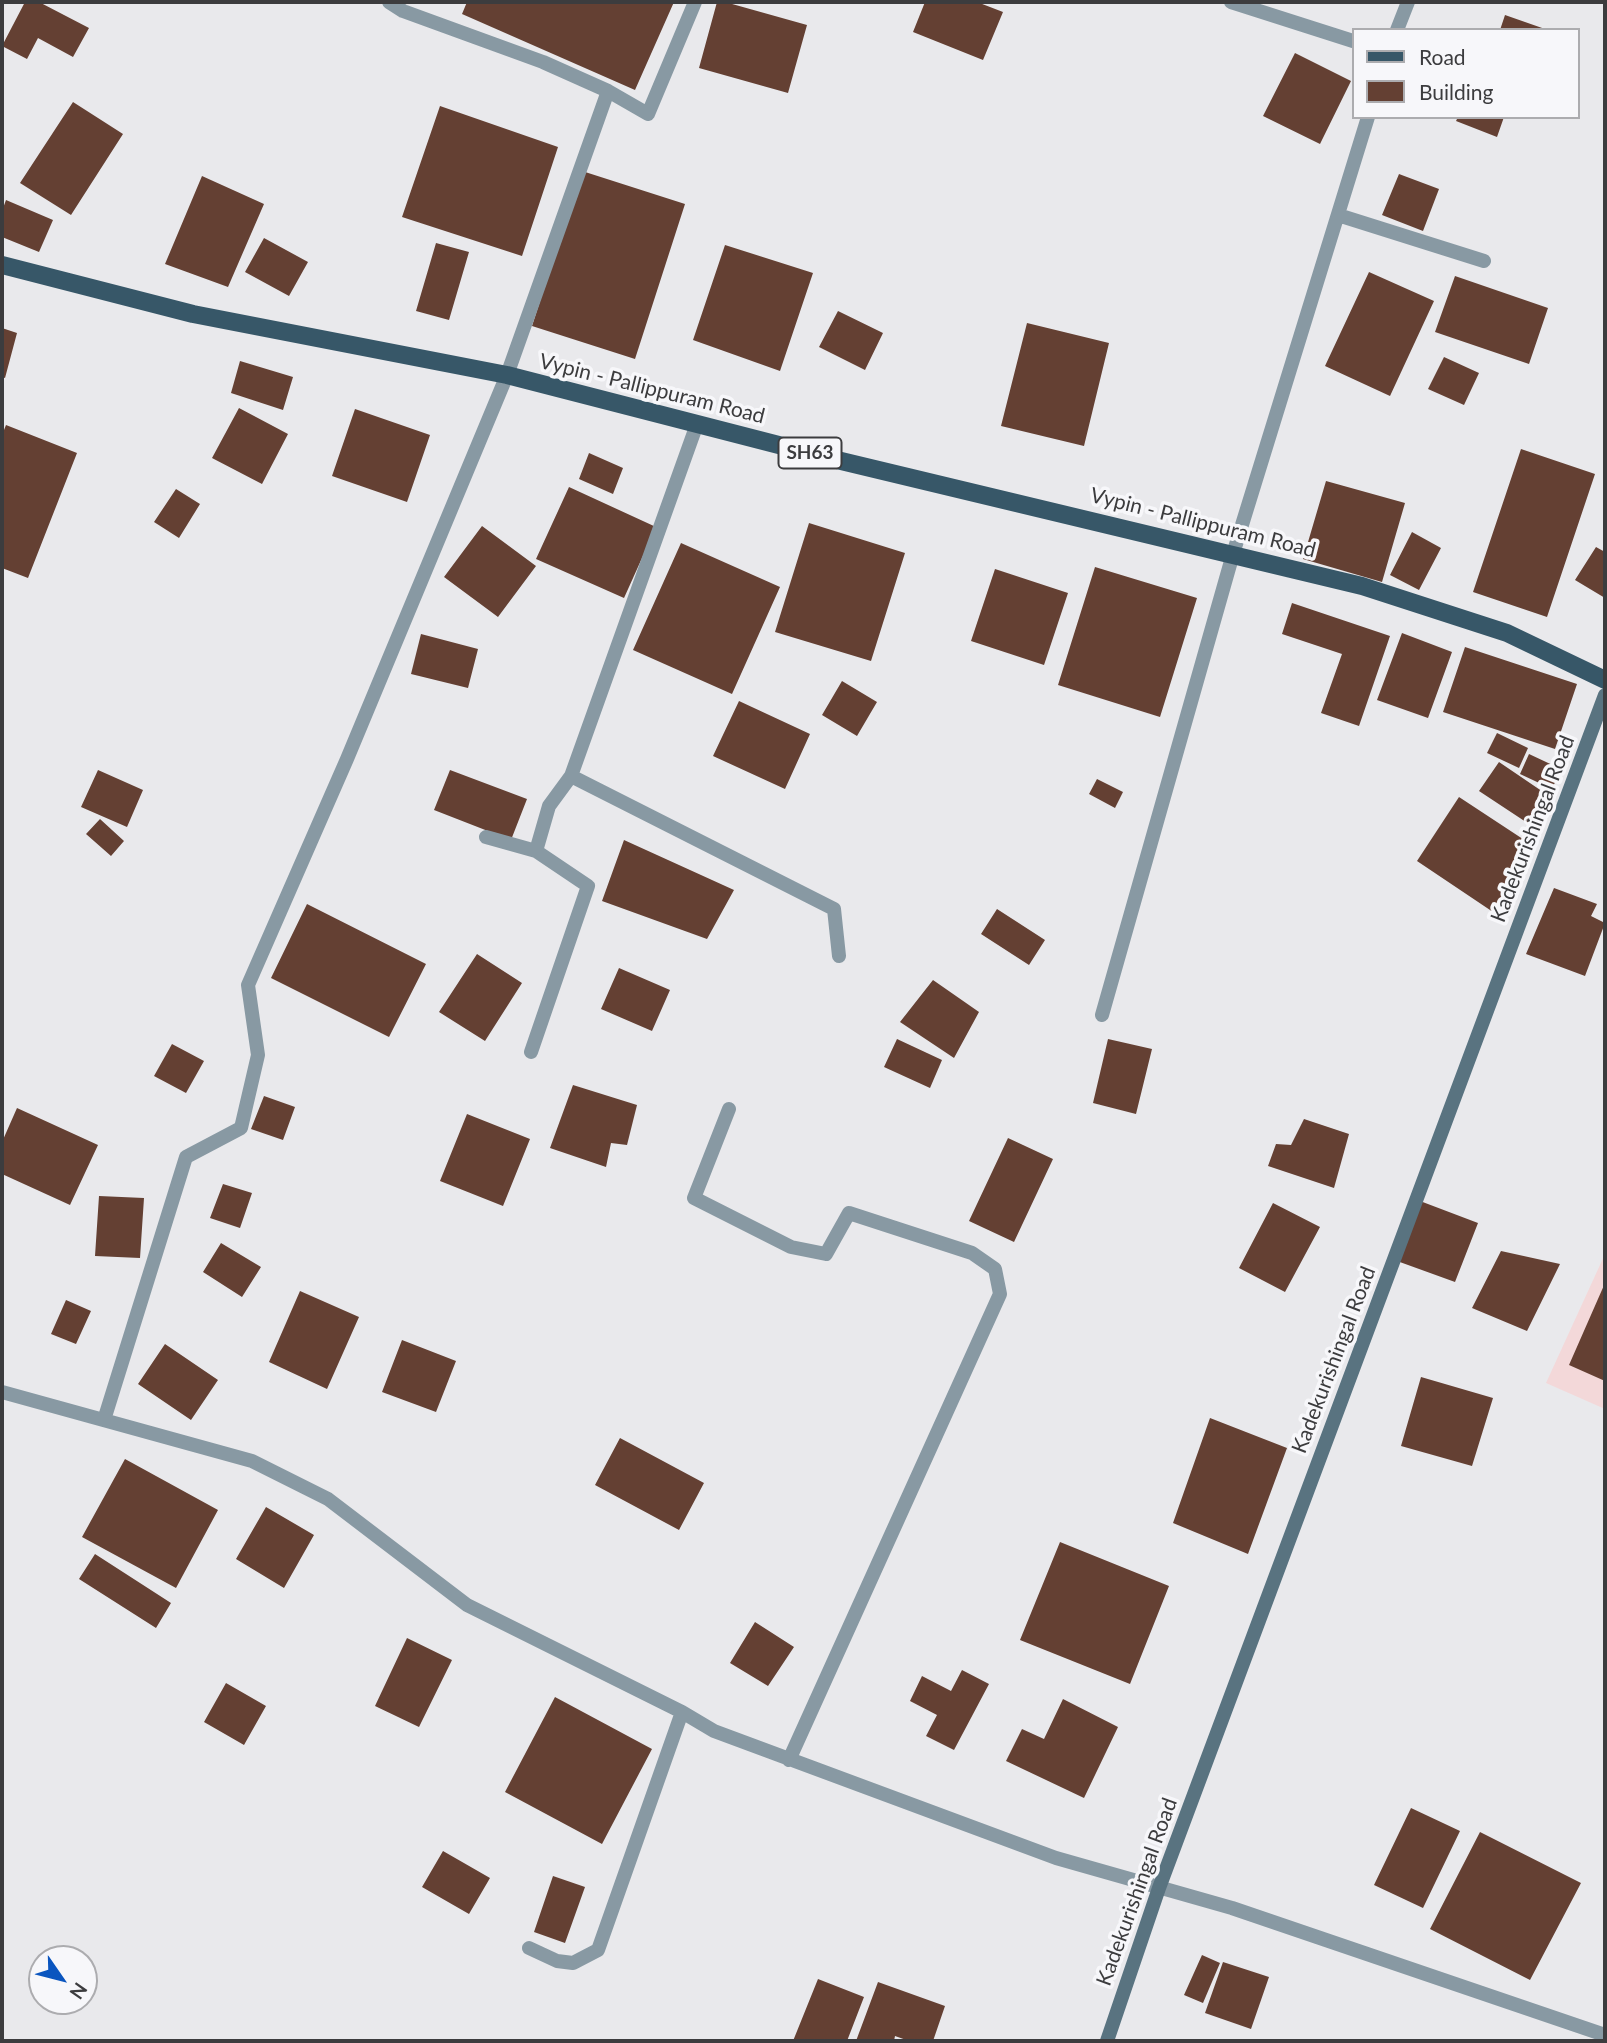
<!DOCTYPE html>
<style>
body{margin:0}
#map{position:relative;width:1607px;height:2043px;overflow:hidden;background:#e9e9ec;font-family:Lato,sans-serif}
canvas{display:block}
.frame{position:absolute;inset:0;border:4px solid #3c3c3e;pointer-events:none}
.legend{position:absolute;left:1352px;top:28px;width:228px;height:91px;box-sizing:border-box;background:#f7f7fa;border:2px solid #acacaf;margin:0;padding:9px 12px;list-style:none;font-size:21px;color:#3c3c3e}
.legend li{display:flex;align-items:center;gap:14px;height:35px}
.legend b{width:35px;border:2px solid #acacaf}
.north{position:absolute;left:28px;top:1945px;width:70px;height:70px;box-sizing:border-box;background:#f7f7fa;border:2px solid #acacaf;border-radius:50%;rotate:125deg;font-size:19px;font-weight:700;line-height:28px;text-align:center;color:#3c3c3e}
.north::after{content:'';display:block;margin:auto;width:24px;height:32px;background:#0a55bf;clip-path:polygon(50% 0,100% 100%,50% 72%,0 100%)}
</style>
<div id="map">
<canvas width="1607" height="2043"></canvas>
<div class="frame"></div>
<ul class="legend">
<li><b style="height:9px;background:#375768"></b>Road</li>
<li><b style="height:19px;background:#644033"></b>Building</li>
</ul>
<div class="north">N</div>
</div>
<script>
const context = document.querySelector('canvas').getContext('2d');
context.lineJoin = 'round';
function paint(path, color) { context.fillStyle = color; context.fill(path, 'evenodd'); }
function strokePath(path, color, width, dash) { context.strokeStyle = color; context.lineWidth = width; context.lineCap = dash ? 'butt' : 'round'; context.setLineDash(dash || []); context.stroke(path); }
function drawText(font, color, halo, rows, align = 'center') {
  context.font = font + ' Lato,sans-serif'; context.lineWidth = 7; context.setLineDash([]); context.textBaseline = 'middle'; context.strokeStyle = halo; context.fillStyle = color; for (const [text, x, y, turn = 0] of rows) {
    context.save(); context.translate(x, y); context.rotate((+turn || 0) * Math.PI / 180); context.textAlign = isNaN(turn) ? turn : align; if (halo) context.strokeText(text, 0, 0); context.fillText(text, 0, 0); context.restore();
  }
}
const education = new Path2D(`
 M 1605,1254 L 1605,1409 L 1546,1383 Z`);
const building = new Path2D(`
 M 25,2 L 39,2 L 89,28 L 73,57 L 38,38 L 27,59 L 2,46 Z
 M 467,2 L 674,2 L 635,90 L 462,14 Z
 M 717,2 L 725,2 L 807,25 L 788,93 L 699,68 Z
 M 925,2 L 977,2 L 1003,12 L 983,60 L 913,32 Z
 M 1505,15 L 1545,29 L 1545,30 L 1500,30 Z
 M 1295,53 L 1351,81 L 1320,144 L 1263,116 Z
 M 73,102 L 123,134 L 71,215 L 20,183 Z
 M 440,106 L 558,147 L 522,256 L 402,217 Z
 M 1458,117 L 1504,117 L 1497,137 L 1456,121 Z
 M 582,171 L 685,204 L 635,359 L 532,326 Z
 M 1399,174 L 1439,189 L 1423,231 L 1382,215 Z
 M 202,176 L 264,204 L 228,287 L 165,264 Z
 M 6,200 L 53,220 L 39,252 L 2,237 L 2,211 Z
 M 264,238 L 308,262 L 289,296 L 245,272 Z
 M 436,243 L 469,252 L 449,320 L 416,311 Z
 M 725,245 L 813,273 L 780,371 L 693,340 Z
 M 1369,272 L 1434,301 L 1390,396 L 1325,366 Z
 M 1455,276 L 1548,308 L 1529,364 L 1435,332 Z
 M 838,311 L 883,333 L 865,370 L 819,347 Z
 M 1027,323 L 1109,343 L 1084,446 L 1001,426 Z
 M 2,328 L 17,333 L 5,378 L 2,377 Z
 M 1444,357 L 1479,373 L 1464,405 L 1428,389 Z
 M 240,361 L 293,377 L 283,410 L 231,393 Z
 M 239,408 L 288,434 L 262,484 L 212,458 Z
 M 355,409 L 430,435 L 407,502 L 332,476 Z
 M 6,425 L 77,453 L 28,578 L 2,568 L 2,435 Z
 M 1521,449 L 1595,474 L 1547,617 L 1473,592 Z
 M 589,453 L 623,468 L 613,494 L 579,479 Z
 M 1326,481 L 1405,503 L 1382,582 L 1303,559 Z
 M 569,487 L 656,527 L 624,598 L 536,559 Z
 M 176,489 L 200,504 L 179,538 L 154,522 Z
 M 809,523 L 905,553 L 871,661 L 775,632 Z
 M 482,526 L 536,566 L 498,617 L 444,577 Z
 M 1412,532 L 1441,548 L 1419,590 L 1390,575 Z
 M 681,543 L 780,587 L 732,694 L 633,650 Z
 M 1596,547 L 1605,552 L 1605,598 L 1575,580 Z
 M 1095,567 L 1197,598 L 1160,717 L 1058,685 Z
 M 995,569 L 1068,593 L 1044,665 L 971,641 Z
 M 1292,603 L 1390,636 L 1359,726 L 1321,713 L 1342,654 L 1282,634 Z
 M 1402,633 L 1452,652 L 1428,718 L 1377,700 Z
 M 421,634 L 478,649 L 468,688 L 411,674 Z
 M 1465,647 L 1577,684 L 1555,749 L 1443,712 Z
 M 842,681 L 877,702 L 857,736 L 822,715 Z
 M 739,701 L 810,734 L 785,789 L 713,756 Z
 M 1497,733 L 1528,748 L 1519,768 L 1487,753 Z
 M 1529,754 L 1561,769 L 1552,789 L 1520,774 Z
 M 1499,762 L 1552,798 L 1532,826 L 1479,791 Z
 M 98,770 L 143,790 L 127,827 L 81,807 Z
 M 450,770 L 527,799 L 511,840 L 434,810 Z
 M 1097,779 L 1123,792 L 1115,808 L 1089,794 Z
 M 1459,797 L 1535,847 L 1493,912 L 1417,861 Z
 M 100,819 L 124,841 L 111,856 L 86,834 Z
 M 624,840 L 734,890 L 707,939 L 602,901 Z
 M 1554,888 L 1597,904 L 1591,916 L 1605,923 L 1585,976 L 1526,954 Z
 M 307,904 L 426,964 L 389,1037 L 271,978 Z
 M 997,909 L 1045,940 L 1029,965 L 981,934 Z
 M 477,954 L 522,983 L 485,1041 L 439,1012 Z
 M 619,968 L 670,990 L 652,1031 L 601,1009 Z
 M 933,980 L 979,1012 L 954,1058 L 900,1022 Z
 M 897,1039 L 942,1060 L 930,1088 L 884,1067 Z
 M 1108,1039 L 1152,1049 L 1136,1114 L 1093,1103 Z
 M 172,1044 L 204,1061 L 186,1093 L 154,1076 Z
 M 573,1085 L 637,1105 L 627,1145 L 611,1143 L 606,1167 L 550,1148 Z
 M 264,1096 L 295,1107 L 283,1140 L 251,1129 Z
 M 17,1108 L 98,1145 L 70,1205 L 2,1174 L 2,1142 Z
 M 467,1114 L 530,1139 L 503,1206 L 440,1181 Z
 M 1304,1119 L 1349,1134 L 1334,1188 L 1268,1166 L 1276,1144 L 1291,1145 Z
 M 1008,1138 L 1053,1159 L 1014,1242 L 969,1221 Z
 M 223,1184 L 252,1193 L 240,1228 L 210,1218 Z
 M 99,1196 L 144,1198 L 140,1258 L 95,1256 Z
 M 1420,1201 L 1478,1223 L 1455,1282 L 1397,1261 Z
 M 1273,1203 L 1320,1227 L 1285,1292 L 1239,1268 Z
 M 221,1243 L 261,1267 L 242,1297 L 203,1272 Z
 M 1501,1251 L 1560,1264 L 1527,1331 L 1472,1308 Z
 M 1605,1283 L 1605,1381 L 1569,1365 Z
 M 300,1291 L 359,1317 L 327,1389 L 269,1362 Z
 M 66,1300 L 91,1311 L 76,1344 L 51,1334 Z
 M 402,1340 L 456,1361 L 436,1412 L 382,1392 Z
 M 165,1344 L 218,1380 L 191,1420 L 138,1384 Z
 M 1421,1377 L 1493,1398 L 1472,1466 L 1401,1446 Z
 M 1210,1418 L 1287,1448 L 1248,1554 L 1173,1523 Z
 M 620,1438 L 704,1483 L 679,1530 L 595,1485 Z
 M 125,1459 L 218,1510 L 176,1588 L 82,1537 Z
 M 266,1507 L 314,1535 L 284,1588 L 236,1559 Z
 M 1060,1542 L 1169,1586 L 1130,1684 L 1020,1640 Z
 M 95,1554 L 171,1603 L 156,1628 L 79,1579 Z
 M 755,1622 L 794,1647 L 768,1686 L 730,1663 Z
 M 407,1638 L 452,1660 L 419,1727 L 375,1706 Z
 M 962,1670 L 989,1684 L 954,1750 L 926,1736 L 937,1715 L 910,1701 L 922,1676 L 951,1691 Z
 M 226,1683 L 266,1706 L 244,1745 L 204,1722 Z
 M 555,1697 L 652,1749 L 602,1844 L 505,1792 Z
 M 1063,1699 L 1118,1727 L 1084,1798 L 1006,1761 L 1022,1729 L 1044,1739 Z
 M 1411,1808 L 1460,1831 L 1423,1908 L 1374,1885 Z
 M 1480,1832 L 1581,1883 L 1530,1980 L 1430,1929 Z
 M 443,1851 L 490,1878 L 469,1914 L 422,1887 Z
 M 553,1876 L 585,1887 L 565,1943 L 534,1932 Z
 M 1202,1955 L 1220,1963 L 1203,2003 L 1184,1995 Z
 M 1223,1962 L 1269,1977 L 1251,2029 L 1205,2013 Z
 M 818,1979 L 864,1997 L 847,2041 L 793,2041 Z
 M 878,1982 L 945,2006 L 933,2041 L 909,2041 L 895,2036 L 894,2041 L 856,2041 Z`);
const street = new Path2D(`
 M 389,2 L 403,11 L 543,62 L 608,91
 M 1231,2 L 1353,41
 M 1397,30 L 1408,2
 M 1338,215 L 1484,261
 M 697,424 L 571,776 L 834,909 L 839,956
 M 486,837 L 536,851 L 549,806 L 571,776
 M 1102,1015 L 1233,554 L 1368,117
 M 531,1052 L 588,886 L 536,851
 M 729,1109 L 694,1198 L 791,1247 L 826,1254 L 849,1213 L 972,1253 L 995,1269 L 1000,1294 L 789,1760
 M 2,1392 L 252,1461 L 328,1499 L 467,1605 L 682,1712 L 714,1731 L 1056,1858 L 1232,1908 L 1605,2035
 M 104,1420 L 186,1157 L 241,1128 L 258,1055 L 248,985 L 347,759 L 507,375 L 608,91 L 648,114 L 695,2
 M 529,1948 L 557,1961 L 573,1963 L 598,1950 L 682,1712`);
const secondary = new Path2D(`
 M 1107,2041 L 1159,1888 L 1605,695`);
const primary = new Path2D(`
 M 2,265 L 193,314 L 507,375 L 837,460 L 1362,586 L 1507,633 L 1605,680`);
const shields = [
 [810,453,63]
];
const shieldNames = [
 ["SH63",810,453]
];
const streetNames = [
 ["Vypin - Pallippuram Road",652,389,14],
 ["Vypin - Pallippuram Road",1203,523,14],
 ["Kadekurishingal Road",1533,829,-69],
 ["Kadekurishingal Road",1334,1360,-69],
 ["Kadekurishingal Road",1137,1892,-70]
];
paint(education, '#f3d8d9');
paint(building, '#644033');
strokePath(street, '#8899a3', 14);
strokePath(secondary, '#597380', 14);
strokePath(primary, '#375768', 18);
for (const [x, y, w] of shields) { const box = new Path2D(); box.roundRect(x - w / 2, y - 15.5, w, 31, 5); context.fillStyle = '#f7f7fa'; context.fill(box); strokePath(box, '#3c3c3e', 2); }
drawText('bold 19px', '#3c3c3e', null, shieldNames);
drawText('21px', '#3c3c3e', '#f7f7fa', streetNames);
</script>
